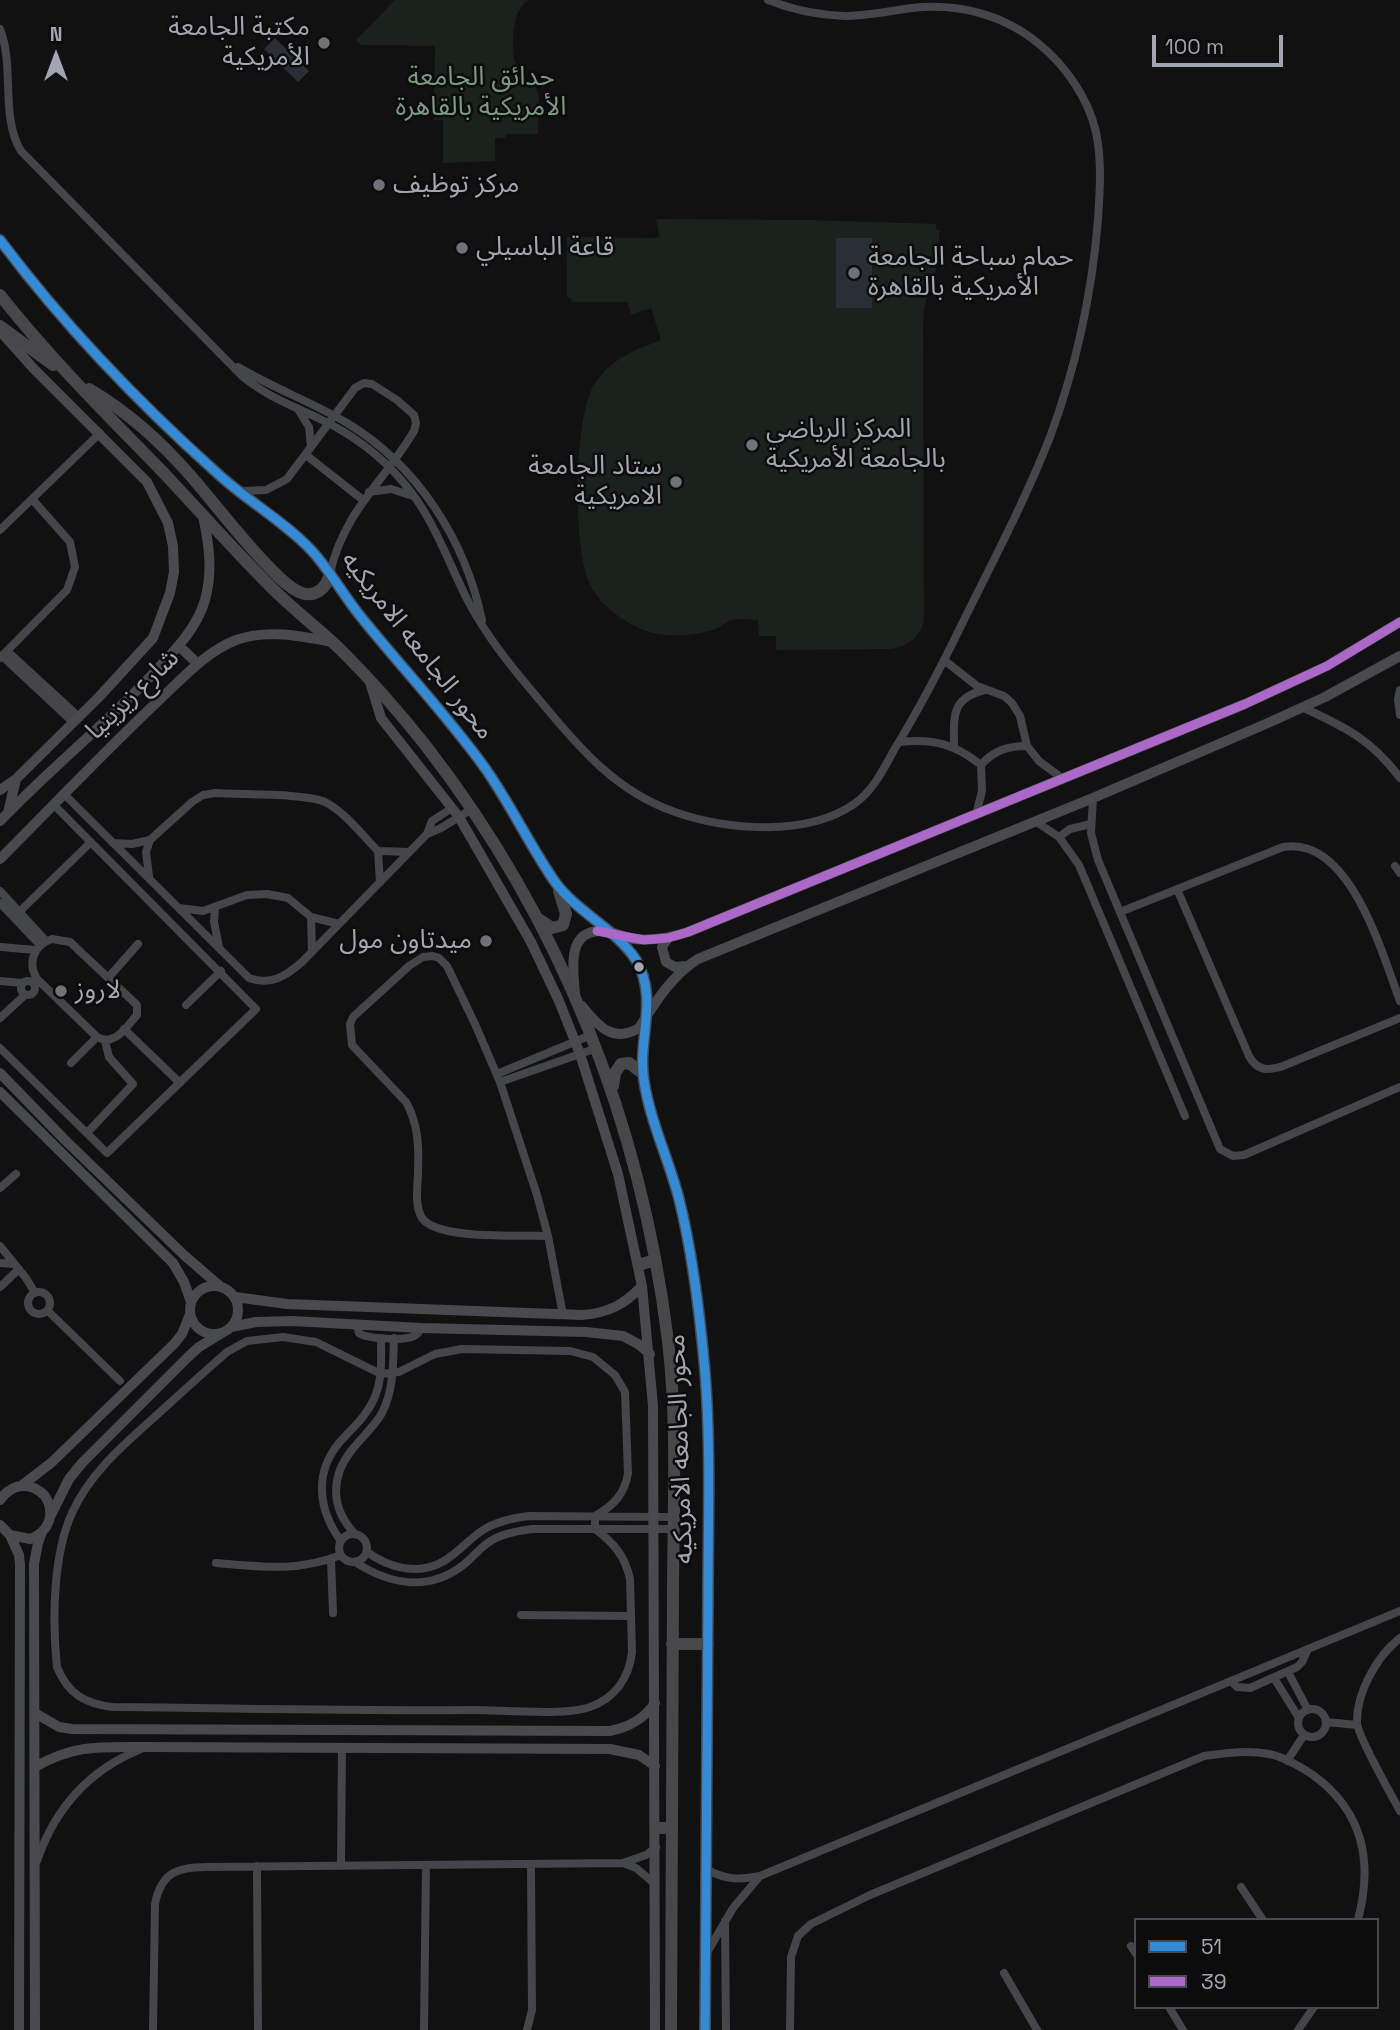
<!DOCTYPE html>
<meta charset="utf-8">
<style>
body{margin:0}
#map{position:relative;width:1400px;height:2030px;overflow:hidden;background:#111112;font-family:"Space Grotesk",sans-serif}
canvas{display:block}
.legend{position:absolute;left:1134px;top:1918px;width:245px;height:91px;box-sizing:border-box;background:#0c0c0d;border:2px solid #484a4f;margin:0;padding:9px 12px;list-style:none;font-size:21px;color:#a3a6b1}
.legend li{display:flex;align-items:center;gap:14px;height:35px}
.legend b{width:35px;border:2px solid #484a4f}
.north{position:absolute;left:21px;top:21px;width:70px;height:70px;-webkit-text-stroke:5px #0c0c0d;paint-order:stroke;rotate:0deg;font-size:19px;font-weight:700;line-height:28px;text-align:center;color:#a3a6b1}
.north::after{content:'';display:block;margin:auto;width:24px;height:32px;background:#a3a6b1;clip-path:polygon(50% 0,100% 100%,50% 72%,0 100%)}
.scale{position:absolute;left:1152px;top:35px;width:131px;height:32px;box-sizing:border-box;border:4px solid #a3a6b1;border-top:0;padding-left:9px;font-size:21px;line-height:24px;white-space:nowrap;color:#a3a6b1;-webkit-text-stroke:5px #0c0c0d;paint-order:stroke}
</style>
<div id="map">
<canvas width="1400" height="2030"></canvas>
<ul class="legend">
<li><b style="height:9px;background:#338bd7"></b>51</li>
<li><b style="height:9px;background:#ac68c9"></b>39</li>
</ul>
<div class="north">N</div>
<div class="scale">100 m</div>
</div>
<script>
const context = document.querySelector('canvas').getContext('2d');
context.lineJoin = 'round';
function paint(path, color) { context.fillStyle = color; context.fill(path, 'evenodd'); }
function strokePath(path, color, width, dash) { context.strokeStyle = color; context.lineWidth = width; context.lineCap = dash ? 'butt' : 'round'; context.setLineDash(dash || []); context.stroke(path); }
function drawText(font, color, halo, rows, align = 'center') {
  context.font = font + ' "Space Grotesk","Noto Sans Arabic",sans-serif'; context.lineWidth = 5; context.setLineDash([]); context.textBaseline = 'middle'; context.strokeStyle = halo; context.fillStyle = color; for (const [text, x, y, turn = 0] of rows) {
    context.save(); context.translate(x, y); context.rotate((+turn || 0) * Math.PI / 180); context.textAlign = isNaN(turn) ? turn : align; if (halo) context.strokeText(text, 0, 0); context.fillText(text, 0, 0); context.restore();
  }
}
const green = new Path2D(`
 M 395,0 L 529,0 C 512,8 511,44 515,61 C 517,70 525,78 530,85 L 535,85 L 539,97 L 538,134 L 506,134 L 505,138 L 495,138 L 495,161 L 443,163 L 443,120 L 434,120 L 435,46 L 361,45 L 356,40 Z
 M 656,219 L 811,220 L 936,224 L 936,230 L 940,230 L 935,273 L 924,308 L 923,326 L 924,621 C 919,638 909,646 891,649 L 776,650 L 776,636 L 759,636 L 758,620 C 750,620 739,618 731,620 C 727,621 722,626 718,628 C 693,637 663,639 639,628 C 619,619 598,603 589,582 C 573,545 573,416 595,383 C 612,358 635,350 661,340 L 651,308 L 631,315 L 627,302 L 572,302 L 571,298 L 567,297 L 567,237 L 656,238 L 659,236 Z`);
const water = new Path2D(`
 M 275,38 L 309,71 L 298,82 L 264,49 Z
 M 836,238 L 872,238 L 872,308 L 836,308 Z`);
const street = new Path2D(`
 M 0,29 C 15,67 0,117 21,151 L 242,376 C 266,396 291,405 318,418 C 350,433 380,455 403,482 C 434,518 447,560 468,601 C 488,639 514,670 542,703 C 580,749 617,792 675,812 C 726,830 807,837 854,804 C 873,791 883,770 894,750 C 918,711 939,671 959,630 C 990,567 1024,503 1050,437 C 1076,367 1092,294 1098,219 C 1100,190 1102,161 1096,132 C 1088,98 1066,66 1039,44 C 1003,14 957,3 912,8 C 889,11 867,16 844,16 C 818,15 793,10 768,0
 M 238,367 C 273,388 312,402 347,423 C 418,466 465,540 482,620
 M 299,411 L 309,427 L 311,447
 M 306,455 L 363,500
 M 241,491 L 266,490 L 287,479 L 355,388 L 364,383 L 372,384 L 397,400 L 414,415 L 416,423 L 414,431 C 384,482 344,511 330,573
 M 369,492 L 391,489 L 413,496
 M 0,530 L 100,433
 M 7,651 L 79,717
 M 2,656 L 73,722
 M 0,658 L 67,590 L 75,567 L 70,542 L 32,499
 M 944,660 L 977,686 L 1004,696 L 1012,703 L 1020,716 L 1027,746 L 1039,761 L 1063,779
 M 1400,690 L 1398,699 L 1400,715
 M 1304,708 C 1345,727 1372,740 1400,778
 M 900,742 C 932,738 955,744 981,765 L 982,791 L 976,815
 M 954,747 C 954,718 950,698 985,690
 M 981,765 C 993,751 1007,746 1027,746
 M 64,794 L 249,978 C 271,986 286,976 302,962 L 427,834 L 432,821 L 452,808
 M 1093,798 L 1091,833 L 1098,860 L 1220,1149 L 1233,1156 L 1244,1155 L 1400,1087
 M 1035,821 L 1059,837 L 1079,865 L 1185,1116
 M 427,834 L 441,828 L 472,809
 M 1059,837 L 1070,829 L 1091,824
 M 113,843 L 132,844 L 150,840
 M 378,851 L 409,852
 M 1395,866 L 1400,873
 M 149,876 L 146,852 L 150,840 L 192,802 L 203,795 L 215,793 C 240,795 305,793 325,802 C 345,812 362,835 378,851 L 380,882
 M 1177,889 L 1249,1056 C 1257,1071 1268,1071 1283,1066 L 1400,1018
 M 0,891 L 46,941
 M 0,903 L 40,945
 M 179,908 L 203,911 L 247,895 L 267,894 L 288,898 L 311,917 L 339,924
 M 215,908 L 214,922 L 219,947
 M 1120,912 L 1283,847 C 1350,835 1382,954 1400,1001
 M 14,917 L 91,842
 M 311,917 L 312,952
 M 52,939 L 70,942 L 137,1005 L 137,1015 C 126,1027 115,1047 97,1037 L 37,979 C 27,962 34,945 52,939 Z
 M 0,947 L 36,950
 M 108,978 L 138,944
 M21 988a7 7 0 1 1 14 0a7 7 0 1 1-14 0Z
 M 0,981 L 22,983
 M 186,1005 L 221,971
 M 0,1018 L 25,995
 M 124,1029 L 180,1083
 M 0,1048 L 107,1153 L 256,1009 L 54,805
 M 71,1063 L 97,1037
 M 497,1074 L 591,1035
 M 500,1082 L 597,1048
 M 87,1133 L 133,1084 L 109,1057 L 105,1041
 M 0,1188 L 16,1174
 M 548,1236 C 522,1235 436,1240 422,1218 C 414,1205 418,1185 418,1170 C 419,1146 418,1123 406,1102 L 352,1045 L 350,1024 L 353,1017 L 409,966 L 423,957 L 433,956 L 439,958 L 447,966 L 475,1024 L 500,1082 L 537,1195 L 548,1236 L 563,1315
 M 0,1246 L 26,1278 L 35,1293
 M 0,1263 L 14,1264
 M 0,1287 L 19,1269
 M28 1303a11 11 0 1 1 22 0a11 11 0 1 1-22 0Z
 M 48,1311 L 120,1381
 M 357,1325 L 359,1333 C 366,1339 405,1341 414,1336 C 419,1334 419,1332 421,1328
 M 283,1337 L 316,1342 L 381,1374 L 399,1372 L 435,1354 L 462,1349 L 570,1351 L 593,1357 L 615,1375 L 625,1392 L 628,1473 C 625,1494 613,1506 595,1516 L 595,1529 C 614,1543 625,1556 630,1579 L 632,1652 C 629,1678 615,1698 590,1707 C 566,1716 502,1710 474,1710 C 354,1711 233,1708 113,1707 C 85,1704 68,1694 57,1667 C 52,1621 53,1555 72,1513 C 91,1471 125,1444 159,1413 C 181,1393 204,1372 227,1352 L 247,1341 Z
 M 355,1534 C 331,1509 330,1478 351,1451 C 361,1438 374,1427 382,1413 C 394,1389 393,1364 394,1338
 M339 1548a14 14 0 1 1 28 0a14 14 0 1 1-28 0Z
 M 341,1541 C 318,1510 314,1473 339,1443 C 351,1429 365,1418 373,1401 C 383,1381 381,1360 381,1338
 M 367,1552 C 389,1568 419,1576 444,1561 C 458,1553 469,1539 483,1530 C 497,1521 513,1518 529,1516 L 673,1517
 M 331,1559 L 333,1613
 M 355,1562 C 389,1584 427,1592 462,1566 C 474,1557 482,1544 496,1538 C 508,1532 520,1531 533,1529 L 673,1529
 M 216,1563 C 263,1567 297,1572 341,1555
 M 521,1615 L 631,1616
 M 1400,1638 C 1377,1656 1356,1693 1357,1723 C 1358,1737 1392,1796 1400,1811
 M 1288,1672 L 1308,1710
 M 1274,1678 L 1299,1718
 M 1231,1681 L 1237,1687 L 1250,1688 L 1297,1667 L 1302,1662 L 1308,1649
 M1298 1723a14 14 0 1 1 28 0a14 14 0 1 1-28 0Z
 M 1326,1722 L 1357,1725
 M 1287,1761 L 1304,1735
 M 37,1861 C 55,1808 89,1770 141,1749
 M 623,1863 L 636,1868 L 655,1884
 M 341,1865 L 342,1748
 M 257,1866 L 258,2030
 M 706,1869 C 725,1880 739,1880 760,1876 L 1400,1611
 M 1241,1887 L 1263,1920
 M 725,1921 L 726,2030
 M 1131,1946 L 1136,1954
 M 708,1951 L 733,1908 L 760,1876
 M 1004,1973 L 1037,2030
 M 1169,2007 L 1183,2030
 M 153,2030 L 155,1904 C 161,1873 177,1867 206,1867 L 623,1863 L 646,1855 L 656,1847
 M 424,2030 L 426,1865
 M 527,2030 L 532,2010 L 531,1864
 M 790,2030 L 791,1957 L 798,1936 L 811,1924 L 870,1895 L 1204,1756 C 1227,1753 1247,1750 1269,1754 C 1284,1757 1301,1767 1313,1775 C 1364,1812 1373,1862 1358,1920
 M 1298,2030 L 1314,2007`);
const secondary = new Path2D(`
 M 0,331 L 34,369 L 147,482 L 168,523 L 173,546 L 174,572 L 170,593 L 153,638 L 99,697 L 16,779 L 0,790
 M 179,646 L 198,664
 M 370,682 L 381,718 L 459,817 L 531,942 L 559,1001 L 580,1054 L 618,1174 L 642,1286 L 653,1406 L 655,2030
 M 8,813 L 16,779
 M 0,821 C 48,771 102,727 150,677 C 171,654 196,631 205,600 C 213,571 209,544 203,516
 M 0,859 C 52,807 103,753 156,703 C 180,681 205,652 236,640 C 267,629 301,636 332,642
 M 668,938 L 662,947 L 666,962 L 675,967 L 687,966
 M 575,994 C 573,970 566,929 603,931 C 614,931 624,938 634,939 C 653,941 670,938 688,932 L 1245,704 L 1327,666 L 1400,622
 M 582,1006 C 597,1025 613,1044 639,1028 C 655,1003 672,975 698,959 L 1093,798 L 1268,723 L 1325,697 L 1400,656
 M 0,1073 L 65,1140 L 185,1256 L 221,1287
 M 0,1092 L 173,1263 L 184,1282 L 191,1302
 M190 1310a24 24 0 1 1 48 0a24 24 0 1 1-48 0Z
 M 235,1297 L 287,1304 L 582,1315 C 608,1313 624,1305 642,1286
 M 231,1327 L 256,1322 L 292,1321 L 421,1328 L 586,1332 L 623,1336 L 638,1344 L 650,1354
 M 21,1486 L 51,1463 L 174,1344 L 182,1334 L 190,1314
 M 0,1500 C 12,1483 31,1481 45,1496 C 56,1514 49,1532 30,1539 L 10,1535 L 0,1525
 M 51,1515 L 69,1479 L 82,1463 L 188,1357 L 199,1347 L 222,1333
 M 10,1535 L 19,1555 L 20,1565 L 19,2030
 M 35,1713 L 59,1727 L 72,1729 L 610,1731 C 630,1727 644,1719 655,1703
 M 35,1767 C 75,1744 101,1747 146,1747 L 610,1749 L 639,1755 L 655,1766
 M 35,2030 L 34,1564 L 38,1543 L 42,1532`);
const primary = new Path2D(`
 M 0,240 C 63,324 139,403 217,473 C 247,501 284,521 312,551 C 331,572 344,596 361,617 C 402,668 447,715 485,768 C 511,805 530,846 555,882 C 578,913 617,930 636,960 C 659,998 637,1041 644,1081 C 650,1121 669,1160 679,1199 C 693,1255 700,1315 705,1372 C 711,1447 708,1523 708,1598 C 708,1742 707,1886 705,2030
 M 0,295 C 49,357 105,413 160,469 C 196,507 231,547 268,584 C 291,608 317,627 341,650 C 371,680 400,713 426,746 C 561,920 641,1123 668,1341 C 678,1425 673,1512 673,1597 C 672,1741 672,1886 671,2030
 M 0,326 L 53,365
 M 89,389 C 129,413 159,440 190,475 C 216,505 239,536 267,565 C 276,574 286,586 299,592 C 315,599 327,588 330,573
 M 537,918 L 552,928 L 563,925 L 566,914 L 559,891
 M 613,1086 L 615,1073 L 621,1064 L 629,1063 L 642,1073
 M 639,1265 L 655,1260
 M 672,1644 L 708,1644
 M 656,1828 L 672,1828`);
const bus1 = new Path2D(`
 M 0,240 C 63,324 139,403 217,473 C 247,501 284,521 312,551 C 331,572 344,596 361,617 C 402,668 447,715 485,768 C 511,805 530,846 555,882 C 578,913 617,930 636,960 C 659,998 637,1041 644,1081 C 650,1121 669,1160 679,1199 C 693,1255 700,1315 705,1372 C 711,1447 708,1523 708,1598 C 708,1742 707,1886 705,2030`);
const bus2 = new Path2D(`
 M 597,931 L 644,940 L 668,938 L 688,932 L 1245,704 L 1327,666 L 1400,622`);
const markers = [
 [324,43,7,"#707279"],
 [379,185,7,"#707279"],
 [462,248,7,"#707279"],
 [854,273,7,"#707279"],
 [752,445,7,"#707279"],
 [676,482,7,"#707279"],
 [486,941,7,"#707279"],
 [639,967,6,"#a3a6b1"],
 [61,991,7,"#707279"]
];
const poiNames = [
 ["مكتبة الجامعة",310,28,"right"],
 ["الأمريكية",310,58,"right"],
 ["مركز توظيف",393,185],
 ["قاعة الباسيلي",476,248],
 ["حمام سباحة الجامعة",868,258],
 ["الأمريكية بالقاهرة",868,288],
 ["المركز الرياضي",766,430],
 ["بالجامعة الأمريكية",766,460],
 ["ستاد الجامعة",662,467,"right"],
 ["الامريكية",662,497,"right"],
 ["ميدتاون مول",472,941,"right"],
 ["لاروز",75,991]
];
const parkNames = [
 ["حدائق الجامعة",481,78],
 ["الأمريكية بالقاهرة",481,108]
];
const streetNames = [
 ["محور الجامعه الامريكيه",417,646,52],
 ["شارع زيزينيا",133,695,-44],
 ["محور الجامعه الامريكيه",681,1449,-92]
];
paint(green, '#1b211c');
paint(water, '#2a2f35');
strokePath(street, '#45464a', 8);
strokePath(secondary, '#494a4e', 10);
strokePath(primary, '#48484b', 12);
strokePath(bus1, '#338bd7', 9);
strokePath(bus2, '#ac68c9', 9);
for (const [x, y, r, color] of markers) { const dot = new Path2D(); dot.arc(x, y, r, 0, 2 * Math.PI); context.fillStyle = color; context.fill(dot); strokePath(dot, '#0c0c0d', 2.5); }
drawText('26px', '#a3a6b1', '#0c0c0d', poiNames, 'left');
drawText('26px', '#7c9a81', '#0c0c0d', parkNames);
drawText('26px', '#a3a6b1', '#0c0c0d', streetNames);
</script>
